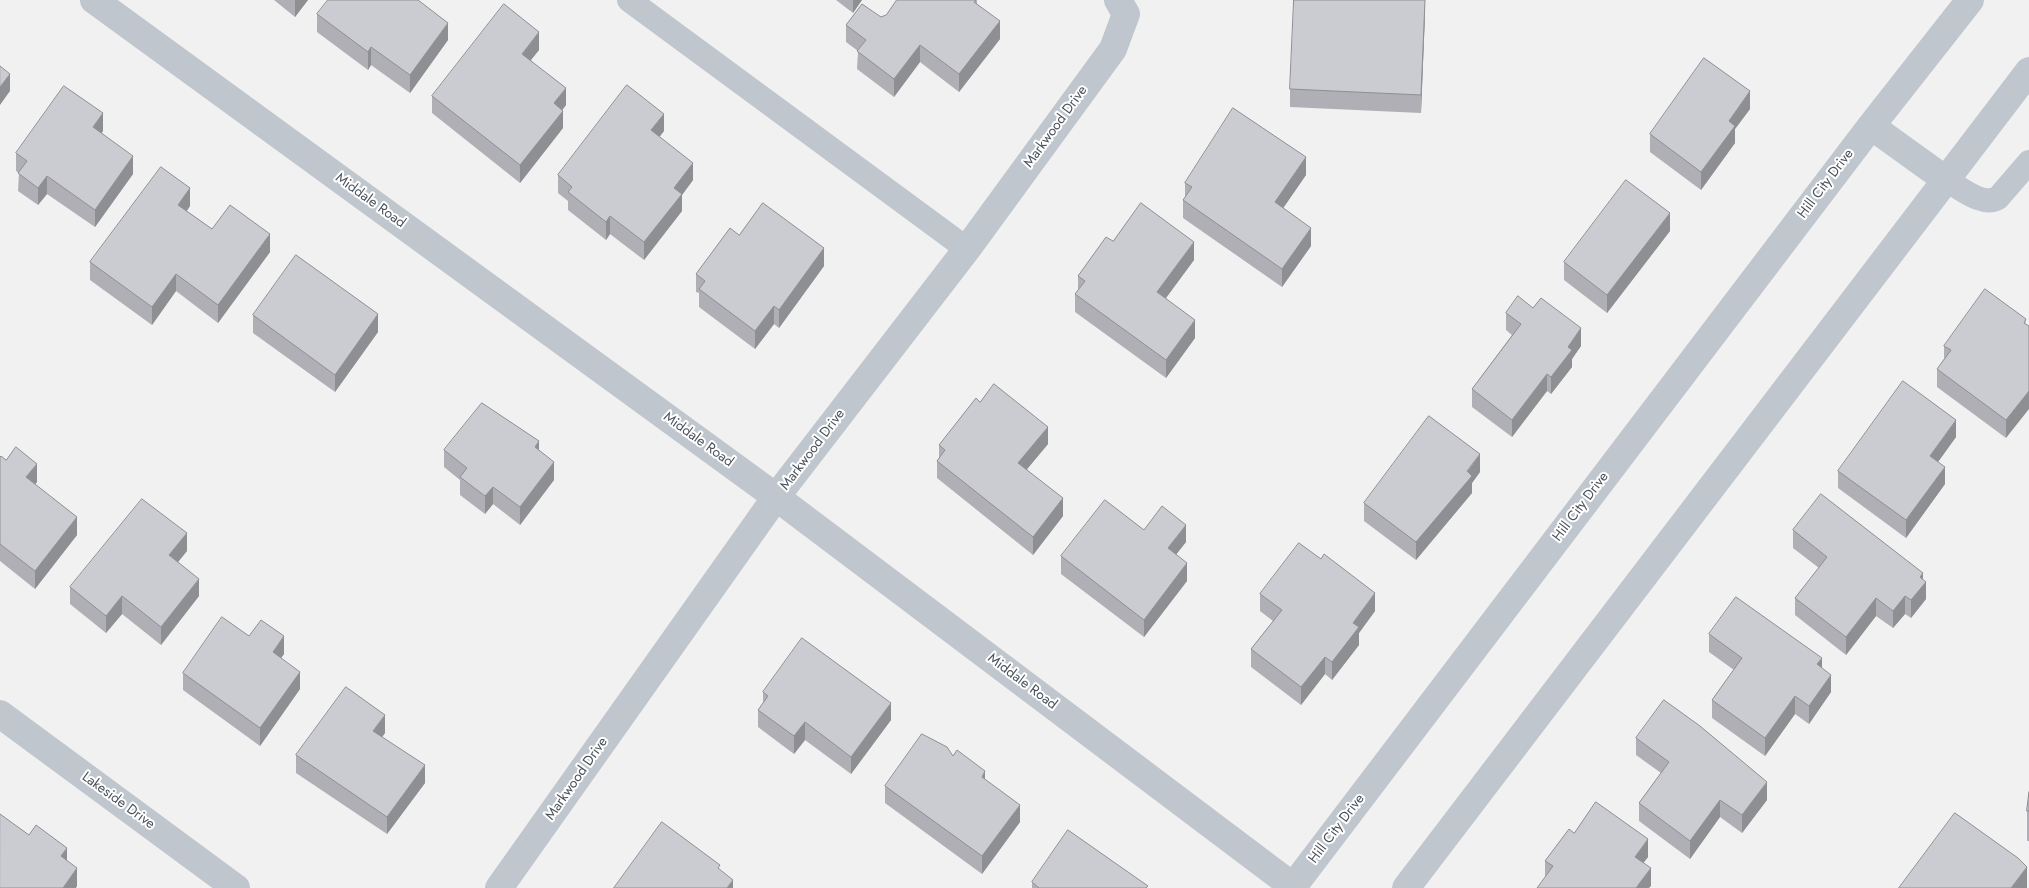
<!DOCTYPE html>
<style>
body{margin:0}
canvas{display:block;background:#f2f1f1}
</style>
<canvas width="2029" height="888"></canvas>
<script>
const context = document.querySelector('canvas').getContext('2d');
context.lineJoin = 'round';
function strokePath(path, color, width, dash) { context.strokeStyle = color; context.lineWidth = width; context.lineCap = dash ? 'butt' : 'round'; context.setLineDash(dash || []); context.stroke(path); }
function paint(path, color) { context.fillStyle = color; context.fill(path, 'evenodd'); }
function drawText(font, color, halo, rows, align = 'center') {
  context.font = font + ' Jost,sans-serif'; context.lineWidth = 4; context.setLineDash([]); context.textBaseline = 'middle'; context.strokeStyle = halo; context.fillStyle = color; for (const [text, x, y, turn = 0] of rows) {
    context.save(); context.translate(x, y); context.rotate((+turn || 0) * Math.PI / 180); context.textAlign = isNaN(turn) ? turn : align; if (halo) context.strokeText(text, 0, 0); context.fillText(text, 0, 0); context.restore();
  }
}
const service = new Path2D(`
 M 629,0 L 967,249
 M 1946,180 C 1961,188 1982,207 1998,198 L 2029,162`);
const minor = new Path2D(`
 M 94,0 L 776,497 L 1295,888
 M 1871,126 L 1946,180
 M 0,714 L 236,888
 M 499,888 L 776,497 L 967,249 L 1113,49 L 1126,14 L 1118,0
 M 1292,888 L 1871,126 L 1970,0
 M 1406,888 L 2029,71`);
const wall = new Path2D(`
 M 274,0 L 308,0 L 295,17 Z
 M 836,0 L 862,0 L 853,13 Z
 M 977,0 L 977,4 L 1000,39 L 959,92 L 920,62 L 894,97 L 857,69 L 858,51 L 846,42 L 846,25 L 881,17 Z
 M 317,14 L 448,40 L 410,93 L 371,65 L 368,70 L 317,32 Z
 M 1425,14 L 1421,113 L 1290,107 L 1290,89 Z
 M 539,50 L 531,60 L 566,105 L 562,110 L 563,128 L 520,183 L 432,113 L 432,96 Z
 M 1750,109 L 1735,129 L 1735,143 L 1701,190 L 1650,152 L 1650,134 Z
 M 103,131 L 101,133 L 133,174 L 95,227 L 47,194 L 38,205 L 18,191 L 19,173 L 16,171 L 16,153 Z
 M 664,131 L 659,137 L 693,180 L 682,195 L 682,211 L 644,260 L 610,234 L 606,240 L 568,210 L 568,201 L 558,193 L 558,175 Z
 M 1306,175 L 1283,208 L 1311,246 L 1282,287 L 1183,218 L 1183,200 L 1185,198 L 1185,183 Z
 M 190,206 L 187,211 L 212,229 L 270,252 L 218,323 L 176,291 L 152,325 L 90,280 L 90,262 Z
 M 1670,231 L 1607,313 L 1564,280 L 1564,262 Z
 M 739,235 L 824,266 L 779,328 L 774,324 L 755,349 L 699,307 L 699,293 L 696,292 L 696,274 Z
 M 1113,241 L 1194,260 L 1166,298 L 1195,338 L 1166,378 L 1075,312 L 1075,294 L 1078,291 L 1078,276 Z
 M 1533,308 L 1581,346 L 1572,359 L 1572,367 L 1551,394 L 1547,391 L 1512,437 L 1472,407 L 1472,389 L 1512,335 L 1506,330 L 1506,313 Z
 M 253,315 L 378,332 L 335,392 L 253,333 Z
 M 2026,319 L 2006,438 L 1937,387 L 1937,369 L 1944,359 L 1944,346 Z
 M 980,402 L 1048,444 L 1027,469 L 1063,516 L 1033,555 L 937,478 L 937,461 L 939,458 L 939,445 Z
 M 1956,437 L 1938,462 L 1945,484 L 1906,538 L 1838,488 L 1838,471 Z
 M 444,450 L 539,450 L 554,480 L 520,525 L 493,504 L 485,514 L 460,495 L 460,480 L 444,467 Z
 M 0,457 L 37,482 L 35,484 L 77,535 L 35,589 L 0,561 Z
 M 1480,472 L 1472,483 L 1472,493 L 1416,560 L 1364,521 L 1364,503 Z
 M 1144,530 L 1186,542 L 1176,554 L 1187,581 L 1144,637 L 1061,574 L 1061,556 Z
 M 1793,530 L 1923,579 L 1926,599 L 1911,618 L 1905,614 L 1893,628 L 1876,616 L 1846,655 L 1795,615 L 1795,598 L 1819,568 L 1793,548 Z
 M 187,551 L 178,562 L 199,596 L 161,645 L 122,614 L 106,633 L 70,604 L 70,587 Z
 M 1260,594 L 1375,611 L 1359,633 L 1359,645 L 1332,680 L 1325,674 L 1301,705 L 1251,667 L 1251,649 L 1273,621 L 1260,611 Z
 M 1709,634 L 1822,668 L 1831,692 L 1809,724 L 1795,714 L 1765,756 L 1712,718 L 1712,700 L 1734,670 L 1709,652 Z
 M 249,636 L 284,654 L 281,658 L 300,689 L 260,746 L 183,690 L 183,673 Z
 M 763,692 L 891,720 L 851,774 L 805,740 L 794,754 L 758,727 L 758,710 L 763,704 Z
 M 385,733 L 382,737 L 425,783 L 387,834 L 296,773 L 296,755 Z
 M 1636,738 L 1767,800 L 1742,833 L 1720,817 L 1690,859 L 1639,821 L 1639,803 L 1661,773 L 1636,755 Z
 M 953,756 L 985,780 L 1020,822 L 982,874 L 885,803 L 885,786 Z
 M 2029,792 L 2029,841 L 2027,841 L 2027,811 Z
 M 1574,833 L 1648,857 L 1643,863 L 1651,886 L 1545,876 L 1545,861 Z
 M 1032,882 L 1148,888 L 1032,888 Z`);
const shadedWall = new Path2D(`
 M 295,0 L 308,0 L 295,17 Z
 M 853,0 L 862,0 L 853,13 Z
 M 1425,0 L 1425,14 L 1421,113 L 1421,95 Z
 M 1000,21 L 1000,39 L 959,92 L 959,74 Z
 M 448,23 L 448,40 L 410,93 L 410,75 Z
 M 539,32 L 539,50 L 522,71 L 522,54 Z
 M 920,45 L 920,62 L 894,97 L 894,79 Z
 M 371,47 L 371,65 L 368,70 L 368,52 Z
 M 10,74 L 10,91 L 0,105 L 0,87 Z
 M 566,88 L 566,105 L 554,121 L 554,103 Z
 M 1750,91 L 1750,109 L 1735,129 L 1735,143 L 1701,190 L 1701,172 L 1729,121 Z
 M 563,111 L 563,128 L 520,183 L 520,165 Z
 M 103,113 L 103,131 L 93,145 L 93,127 Z
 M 664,114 L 664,131 L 651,148 L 651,130 Z
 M 133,156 L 133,174 L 95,227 L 95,210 Z
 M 1306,157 L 1306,175 L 1275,220 L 1275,202 Z
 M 693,163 L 693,180 L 682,195 L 682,211 L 644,260 L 644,242 L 674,188 Z
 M 47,176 L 47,194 L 38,205 L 38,188 Z
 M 190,188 L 190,206 L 178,222 L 178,205 Z
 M 1670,213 L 1670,231 L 1607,313 L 1607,295 Z
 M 610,216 L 610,234 L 606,240 L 606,222 Z
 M 1311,228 L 1311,246 L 1282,287 L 1282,269 Z
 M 270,234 L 270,252 L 218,323 L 218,305 Z
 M 1194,242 L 1194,260 L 1157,310 L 1157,292 Z
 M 824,248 L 824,266 L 779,328 L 779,310 Z
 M 176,274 L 176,291 L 152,325 L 152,307 Z
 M 774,306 L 774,324 L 755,349 L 755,331 Z
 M 378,314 L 378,332 L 335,392 L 335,375 Z
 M 1195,320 L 1195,338 L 1166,378 L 1166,360 Z
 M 1581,328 L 1581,346 L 1572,359 L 1572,367 L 1551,394 L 1551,377 L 1568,347 Z
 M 1547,374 L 1547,391 L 1512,437 L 1512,420 Z
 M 2029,391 L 2029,409 L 2006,438 L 2006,420 Z
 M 1956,420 L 1956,437 L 1930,473 L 1930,456 Z
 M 1048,427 L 1048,444 L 1018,480 L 1018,463 Z
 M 539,441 L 539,459 L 535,447 Z
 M 1480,454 L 1480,472 L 1472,483 L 1472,493 L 1416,560 L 1416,542 Z
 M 554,462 L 554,480 L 520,525 L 520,507 Z
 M 37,464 L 37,482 L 26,495 L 26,477 Z
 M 1945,467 L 1945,484 L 1906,538 L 1906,520 Z
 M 493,487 L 493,504 L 485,514 L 485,496 Z
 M 1063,498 L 1063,516 L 1033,555 L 1033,537 Z
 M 77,517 L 77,535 L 35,589 L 35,571 Z
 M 1186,525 L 1186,542 L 1168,565 L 1168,548 Z
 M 187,533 L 187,551 L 169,573 L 169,555 Z
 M 1187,563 L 1187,581 L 1144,637 L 1144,620 Z
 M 1923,573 L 1923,585 L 1926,582 L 1926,599 L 1911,618 L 1911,600 L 1920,577 Z
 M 199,579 L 199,596 L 161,645 L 161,627 Z
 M 1375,593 L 1375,611 L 1359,633 L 1359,645 L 1332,680 L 1332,662 L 1353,623 Z
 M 122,596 L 122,614 L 106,633 L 106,616 Z
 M 1905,596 L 1905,614 L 1893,628 L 1893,611 Z
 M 1876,598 L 1876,616 L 1846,655 L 1846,637 Z
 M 284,636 L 284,654 L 273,669 L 273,652 Z
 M 1325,657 L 1325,674 L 1301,705 L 1301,687 Z
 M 1822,658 L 1822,675 L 1817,664 Z
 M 300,672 L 300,689 L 260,746 L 260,728 Z
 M 1831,675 L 1831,692 L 1809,724 L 1809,706 Z
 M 1795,696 L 1795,714 L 1765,756 L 1765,738 Z
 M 891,703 L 891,720 L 851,774 L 851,757 Z
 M 385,715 L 385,733 L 373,749 L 373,731 Z
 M 805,722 L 805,740 L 794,754 L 794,736 Z
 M 425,765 L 425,783 L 387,834 L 387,817 Z
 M 985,771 L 985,789 L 982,777 Z
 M 1767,782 L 1767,800 L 1742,833 L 1742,815 Z
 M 1720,800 L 1720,817 L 1690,859 L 1690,841 Z
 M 1020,805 L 1020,822 L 982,874 L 982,856 Z
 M 1648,839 L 1648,857 L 1635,874 L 1635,857 Z
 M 67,848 L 67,866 L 61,856 Z
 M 2027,867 L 2027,888 L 2011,888 Z
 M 77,868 L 77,886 L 76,888 L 63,888 Z
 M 1651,868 L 1651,886 L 1649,888 L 1636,888 Z
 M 733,880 L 733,888 L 727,888 Z`);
const building = new Path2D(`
 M 328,0 L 418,0 L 448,23 L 410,75 L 371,47 L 368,52 L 317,14 Z
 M 897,0 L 976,0 L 974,2 L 1000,21 L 959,74 L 920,45 L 894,79 L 857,51 L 866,40 L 846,25 L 862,4 L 881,17 L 886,15 Z
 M 1294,0 L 1425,0 L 1421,95 L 1290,89 Z
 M 504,4 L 539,32 L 522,54 L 566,88 L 554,103 L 563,111 L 520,165 L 432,96 Z
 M 1704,58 L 1750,91 L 1729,121 L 1735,126 L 1701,172 L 1650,134 Z
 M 0,66 L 10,74 L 0,87 Z
 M 627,85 L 664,114 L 651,130 L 693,163 L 674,188 L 682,194 L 644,242 L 610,216 L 606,222 L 568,192 L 572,187 L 558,175 Z
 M 64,86 L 103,113 L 93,127 L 133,156 L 95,210 L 47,176 L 38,188 L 18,173 L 27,161 L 16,153 Z
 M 1233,108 L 1306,157 L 1275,202 L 1311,228 L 1282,269 L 1183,200 L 1192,187 L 1185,183 Z
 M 161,167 L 190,188 L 178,205 L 212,229 L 230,205 L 270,234 L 218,305 L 176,274 L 152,307 L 90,262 Z
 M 1626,180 L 1670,213 L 1607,295 L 1564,262 Z
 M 763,203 L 824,248 L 779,310 L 774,306 L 755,331 L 699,289 L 705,281 L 696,274 L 730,228 L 739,235 Z
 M 1141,203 L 1194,242 L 1157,292 L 1195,320 L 1166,360 L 1075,294 L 1085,281 L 1078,276 L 1106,237 L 1113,241 Z
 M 296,255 L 378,314 L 335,375 L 253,315 Z
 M 1985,289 L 2026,319 L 2024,323 L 2029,326 L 2029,391 L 2006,420 L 1937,369 L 1951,350 L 1944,346 Z
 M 1518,296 L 1533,308 L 1541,298 L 1581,328 L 1568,347 L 1572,350 L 1551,377 L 1547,374 L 1512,420 L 1472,389 L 1521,324 L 1506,313 Z
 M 1903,381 L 1956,420 L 1930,456 L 1945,467 L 1906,520 L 1838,471 Z
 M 994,384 L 1048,427 L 1018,463 L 1063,498 L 1033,537 L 937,461 L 945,450 L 939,445 L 976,398 L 980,402 Z
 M 482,403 L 539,441 L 535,447 L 554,462 L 520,507 L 493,487 L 485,496 L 460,477 L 467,468 L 444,450 Z
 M 1429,416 L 1480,454 L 1467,471 L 1472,476 L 1416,542 L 1364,503 Z
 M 16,447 L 37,464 L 26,477 L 77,517 L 35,571 L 0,544 L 0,457 L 1,456 L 6,460 Z
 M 1821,494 L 1923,573 L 1920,577 L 1926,582 L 1911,600 L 1905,596 L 1893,611 L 1876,598 L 1846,637 L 1795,598 L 1827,557 L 1793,530 Z
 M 142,499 L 187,533 L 169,555 L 199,579 L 161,627 L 122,596 L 106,616 L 70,587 Z
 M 1105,500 L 1144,530 L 1162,506 L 1186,525 L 1168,548 L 1187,563 L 1144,620 L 1061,556 Z
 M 1299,543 L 1321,559 L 1324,554 L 1375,593 L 1353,623 L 1359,627 L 1332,662 L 1325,657 L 1301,687 L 1251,649 L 1282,610 L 1260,594 Z
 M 1736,597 L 1822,658 L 1817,664 L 1831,675 L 1809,706 L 1795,696 L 1765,738 L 1712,700 L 1742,658 L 1709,634 Z
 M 222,617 L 249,636 L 261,620 L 284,636 L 273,652 L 300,672 L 260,728 L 183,673 Z
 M 802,638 L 891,703 L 851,757 L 805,722 L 794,736 L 758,710 L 768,696 L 763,692 Z
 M 346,687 L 385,715 L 373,731 L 425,765 L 387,817 L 296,755 Z
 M 1664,700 L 1700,726 L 1767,782 L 1742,815 L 1720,800 L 1690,841 L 1639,803 L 1669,762 L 1636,738 Z
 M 922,734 L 947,747 L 953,756 L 957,750 L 985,771 L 982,777 L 1020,805 L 982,856 L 885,786 Z
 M 2029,792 L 2029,811 L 2027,811 Z
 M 1596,802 L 1648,839 L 1635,857 L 1651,868 L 1636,888 L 1537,888 L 1553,866 L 1545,861 L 1569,829 L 1574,833 Z
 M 1955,813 L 2018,858 L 2027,867 L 2011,888 L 1899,888 Z
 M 0,814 L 29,835 L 36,825 L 67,848 L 61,856 L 77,868 L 63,888 L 0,888 Z
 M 662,822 L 720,865 L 718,868 L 733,880 L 727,888 L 614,888 Z
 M 1068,830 L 1148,886 L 1146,888 L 1039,888 L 1032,882 Z`);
const streetNames = [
 ["Markwood Drive",1056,127,-54],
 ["Hill City Drive",1826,184,-53],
 ["Middale Road",370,201,36],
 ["Middale Road",698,440,36],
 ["Markwood Drive",813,450,-53],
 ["Hill City Drive",1581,507,-53],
 ["Middale Road",1022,682,37],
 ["Markwood Drive",577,779,-55],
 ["Lakeside Drive",118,801,36],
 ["Hill City Drive",1337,829,-53]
];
strokePath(service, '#c0c6cd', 24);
strokePath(minor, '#c0c6cd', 28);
paint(wall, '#afafb5');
paint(shadedWall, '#8e8f93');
paint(building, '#cbccd2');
strokePath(building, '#8e8f93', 1);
drawText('14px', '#4a525c', '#fff', streetNames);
</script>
